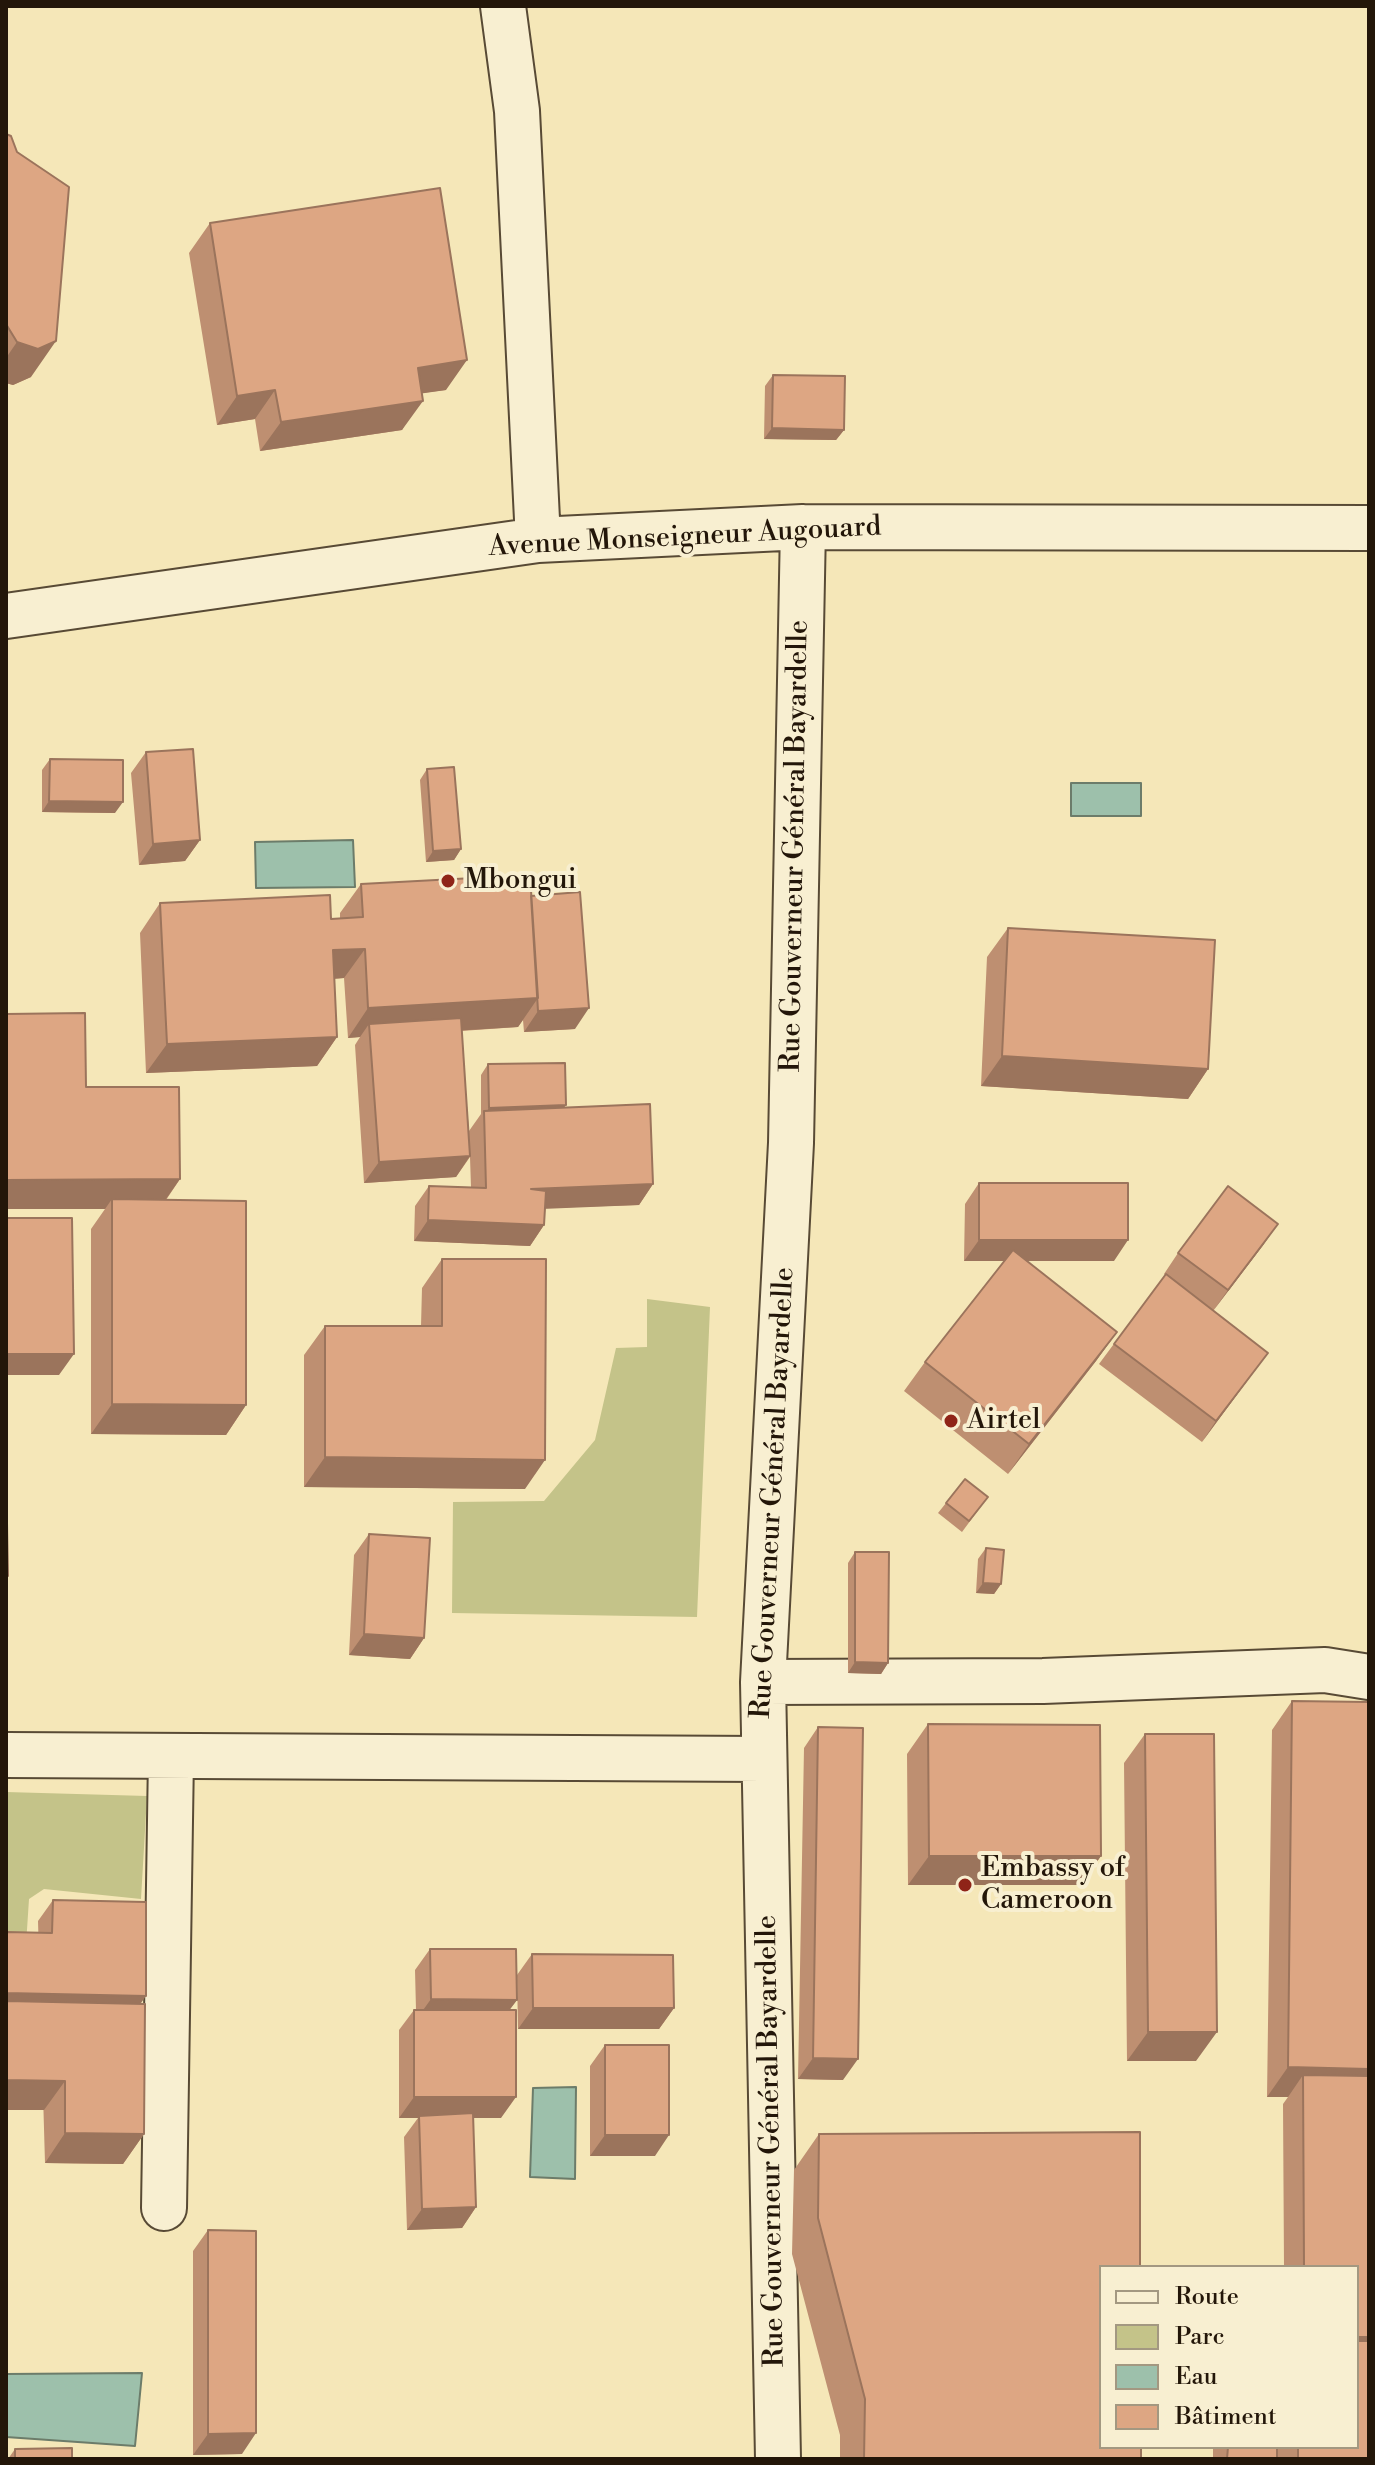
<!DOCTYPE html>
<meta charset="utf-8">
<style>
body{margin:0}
#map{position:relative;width:1375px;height:2465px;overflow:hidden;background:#f5e7b8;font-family:"Libre Bodoni",serif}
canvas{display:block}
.frame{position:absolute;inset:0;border:8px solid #231609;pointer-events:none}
.legend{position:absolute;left:1099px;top:2265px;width:260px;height:184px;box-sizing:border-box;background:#f8efd1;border:2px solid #a39881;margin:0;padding:10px 14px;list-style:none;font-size:24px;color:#231609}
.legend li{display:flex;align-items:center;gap:16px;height:40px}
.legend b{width:40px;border:2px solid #a39881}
</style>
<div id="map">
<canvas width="1375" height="2465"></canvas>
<div class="frame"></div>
<ul class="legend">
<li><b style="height:10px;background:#f8efd1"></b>Route</li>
<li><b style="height:22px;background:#c4c389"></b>Parc</li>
<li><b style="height:22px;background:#9dc0ab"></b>Eau</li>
<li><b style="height:22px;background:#dda683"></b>Bâtiment</li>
</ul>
</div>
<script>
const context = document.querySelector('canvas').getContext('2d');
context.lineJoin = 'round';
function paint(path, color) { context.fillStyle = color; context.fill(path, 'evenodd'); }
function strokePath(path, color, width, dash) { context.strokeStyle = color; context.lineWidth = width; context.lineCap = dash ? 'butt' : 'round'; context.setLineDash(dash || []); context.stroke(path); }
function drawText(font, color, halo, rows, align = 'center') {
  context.font = font + ' "Libre Bodoni",serif'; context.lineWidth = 8; context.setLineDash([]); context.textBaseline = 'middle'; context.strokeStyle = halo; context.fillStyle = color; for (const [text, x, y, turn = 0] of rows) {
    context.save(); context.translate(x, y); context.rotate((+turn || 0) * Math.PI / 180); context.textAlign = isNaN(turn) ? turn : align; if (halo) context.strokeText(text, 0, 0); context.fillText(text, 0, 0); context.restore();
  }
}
const green = new Path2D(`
 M 647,1299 L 710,1307 L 697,1617 L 452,1613 L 453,1502 L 544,1501 L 595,1440 L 616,1348 L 647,1347 Z
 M 6,1792 L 147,1796 L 141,1899 L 44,1889 L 29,1899 L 26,1945 L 6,1944 Z`);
const water = new Path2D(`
 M 1071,783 L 1141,783 L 1141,816 L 1071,816 Z
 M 353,840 L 355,887 L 256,888 L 255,842 Z
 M 576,2087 L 575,2179 L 530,2177 L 533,2088 Z
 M 142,2373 L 135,2446 L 6,2437 L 6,2374 Z`);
const minor = new Path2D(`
 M 503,6 L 517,111 L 538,540
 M 6,616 L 538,540 L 803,527 L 1369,528
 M 763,1682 L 1043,1681 L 1325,1670 L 1369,1677
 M 6,1755 L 763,1759
 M 164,2208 L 171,1756
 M 778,2459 L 763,1682 L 791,1143 L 803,527`);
const wall = new Path2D(`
 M 6,134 L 31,377 L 13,385 L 6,383 Z
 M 210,223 L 446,390 L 422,393 L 402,430 L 260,451 L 255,419 L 217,425 L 189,253 Z
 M 773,375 L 844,430 L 836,440 L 764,439 L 765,386 Z
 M 146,752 L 200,840 L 185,861 L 139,865 L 131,773 Z
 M 50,759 L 115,813 L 42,812 L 42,770 Z
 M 427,769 L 461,849 L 454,860 L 426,862 L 420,780 Z
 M 361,884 L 531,896 L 575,1029 L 524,1032 L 523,1020 L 518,1027 L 461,1031 L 469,1131 L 481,1114 L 481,1075 L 488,1064 L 565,1107 L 653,1184 L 639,1205 L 545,1208 L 544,1225 L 530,1246 L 414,1241 L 415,1206 L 429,1186 L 471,1187 L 470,1157 L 456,1177 L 364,1183 L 355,1045 L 360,1037 L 348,1038 L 344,978 L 334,979 L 337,1037 L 317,1066 L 146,1073 L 140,933 L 160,903 L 331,919 L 340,918 L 340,913 Z
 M 1008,928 L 1208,1069 L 1188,1099 L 981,1086 L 987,957 Z
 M 86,1087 L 180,1179 L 166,1200 L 246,1405 L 226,1435 L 91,1434 L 91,1229 L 105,1209 Z
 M 979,1183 L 1114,1261 L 1027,1261 L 1117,1332 L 1096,1361 L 1008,1474 L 904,1391 L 925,1362 L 1004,1261 L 964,1261 L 965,1204 Z
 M 1264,1244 L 1213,1311 L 1253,1373 L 1202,1442 L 1099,1364 L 1165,1275 L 1164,1274 L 1178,1253 Z
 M 442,1259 L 525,1489 L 304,1487 L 304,1355 L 325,1326 L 421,1326 L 422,1288 Z
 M 988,1497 L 962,1532 L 938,1513 L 946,1503 Z
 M 369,1534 L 424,1638 L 410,1659 L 349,1655 L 354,1555 Z
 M 986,1548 L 1001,1584 L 994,1594 L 976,1593 L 978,1559 Z
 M 855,1552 L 888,1663 L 881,1674 L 848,1673 L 848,1563 Z
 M 1292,1701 L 1369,1702 L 1369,2459 L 1213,2459 L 1213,2447 L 1357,2447 L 1357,2267 L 1284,2267 L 1283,2104 L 1288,2097 L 1267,2097 L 1272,1730 Z
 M 928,1724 L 1101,1856 L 1080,1885 L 908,1885 L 907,1754 Z
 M 818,1727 L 843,2080 L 798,2079 L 804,1748 Z
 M 1145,1734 L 1196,2061 L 1127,2061 L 1124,1763 Z
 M 53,1900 L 140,2004 L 144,2134 L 123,2164 L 45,2163 L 38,1921 Z
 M 430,1949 L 517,2000 L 509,2010 L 501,2118 L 473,2118 L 476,2207 L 462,2228 L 407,2230 L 404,2137 L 418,2118 L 399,2118 L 399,2030 L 414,2010 L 416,2010 L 415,1970 Z
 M 532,1954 L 674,2008 L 659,2029 L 518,2029 L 517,1975 Z
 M 605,2045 L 655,2156 L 590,2156 L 590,2066 Z
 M 819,2134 L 1141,2459 L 840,2459 L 840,2435 L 792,2254 L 794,2170 Z
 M 208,2230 L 242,2454 L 193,2455 L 193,2251 Z
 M 15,2449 L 72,2459 L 8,2459 Z`);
const shadedWall = new Path2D(`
 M 56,341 L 31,377 L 13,385 L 6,383 L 6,358 L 17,342 Z
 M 467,360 L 446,390 L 397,397 L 418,368 Z
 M 275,390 L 255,419 L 217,425 L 237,396 Z
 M 423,401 L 402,430 L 260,451 L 281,422 Z
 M 772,428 L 844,430 L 836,440 L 764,439 Z
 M 49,801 L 123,802 L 115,813 L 42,812 Z
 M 200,840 L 185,861 L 139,865 L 153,844 Z
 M 461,849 L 454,860 L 426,862 L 433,851 Z
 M 365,949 L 344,978 L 312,980 L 333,950 Z
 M 538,998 L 518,1027 L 370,1036 L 369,1024 L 360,1037 L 348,1038 L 368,1008 Z
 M 589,1008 L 575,1029 L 524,1032 L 538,1011 Z
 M 337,1037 L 317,1066 L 146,1073 L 167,1044 Z
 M 1002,1056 L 1208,1069 L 1188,1099 L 981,1086 Z
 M 566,1105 L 558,1116 L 484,1115 L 489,1108 Z
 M 470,1156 L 456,1177 L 364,1183 L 379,1162 Z
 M 180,1179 L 159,1209 L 112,1199 L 105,1209 L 6,1209 L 6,1180 Z
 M 653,1184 L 639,1205 L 517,1210 L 531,1189 Z
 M 428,1220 L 544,1225 L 530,1246 L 414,1241 Z
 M 1278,1224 L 1264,1244 L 1213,1311 L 1228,1290 Z
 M 979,1240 L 1128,1240 L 1114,1261 L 964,1261 Z
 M 1117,1332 L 1096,1361 L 1008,1474 L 1029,1444 Z
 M 1268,1353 L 1253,1373 L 1202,1442 L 1216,1421 Z
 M 6,1354 L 74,1354 L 59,1375 L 6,1375 Z
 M 112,1404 L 246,1405 L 226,1435 L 91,1434 Z
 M 325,1457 L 545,1460 L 525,1489 L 304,1487 Z
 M 983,1583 L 1001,1584 L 994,1594 L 976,1593 Z
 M 364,1634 L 424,1638 L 410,1659 L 349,1655 Z
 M 855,1662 L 888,1663 L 881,1674 L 848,1673 Z
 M 929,1856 L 1101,1856 L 1080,1885 L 908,1885 Z
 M 6,1993 L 146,1996 L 131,2017 L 6,2014 Z
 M 431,1999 L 517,2000 L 502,2020 L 416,2020 Z
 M 533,2008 L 674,2008 L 659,2029 L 518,2029 Z
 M 1148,2032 L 1217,2032 L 1196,2061 L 1127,2061 Z
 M 813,2058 L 858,2059 L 843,2080 L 798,2079 Z
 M 1288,2067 L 1369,2069 L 1369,2099 L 1303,2075 L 1288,2097 L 1267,2097 Z
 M 6,2080 L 65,2081 L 44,2110 L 6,2110 Z
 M 414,2097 L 516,2097 L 501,2118 L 419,2118 L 419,2116 L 418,2118 L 399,2118 Z
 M 65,2133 L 144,2134 L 123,2164 L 45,2163 Z
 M 605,2135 L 669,2135 L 655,2156 L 590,2156 Z
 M 476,2207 L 462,2228 L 407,2230 L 422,2209 Z
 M 1357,2337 L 1369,2337 L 1369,2355 L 1357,2367 Z
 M 256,2433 L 242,2454 L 193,2455 L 208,2434 Z`);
const building = new Path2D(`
 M 6,134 L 11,136 L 17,152 L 69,187 L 56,341 L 38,349 L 17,342 L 6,324 Z
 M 440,188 L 467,360 L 418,368 L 423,401 L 281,422 L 275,390 L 237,396 L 210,223 Z
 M 773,375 L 845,376 L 844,430 L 772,428 Z
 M 193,749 L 200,840 L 153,844 L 146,752 Z
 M 50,759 L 123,760 L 123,802 L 49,801 Z
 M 454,767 L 461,849 L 433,851 L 427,769 Z
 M 530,875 L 538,998 L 368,1008 L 365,949 L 333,950 L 337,1037 L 167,1044 L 160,903 L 330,895 L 331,919 L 363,917 L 361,884 Z
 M 580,892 L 589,1008 L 538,1011 L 531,896 Z
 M 1008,928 L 1215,940 L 1208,1069 L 1002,1056 Z
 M 85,1013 L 86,1087 L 179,1087 L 180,1179 L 6,1180 L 6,1014 Z
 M 461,1018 L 470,1156 L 379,1162 L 369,1024 Z
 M 565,1063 L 566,1105 L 489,1108 L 488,1064 Z
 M 650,1104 L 653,1184 L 531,1189 L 546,1191 L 544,1225 L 428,1220 L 429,1186 L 486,1188 L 484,1111 Z
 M 979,1183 L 1128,1183 L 1128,1240 L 979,1240 Z
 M 1228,1186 L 1278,1224 L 1228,1290 L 1178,1253 Z
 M 112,1199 L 246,1201 L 246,1405 L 112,1404 Z
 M 6,1218 L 72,1218 L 74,1354 L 6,1354 Z
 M 1013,1250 L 1117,1332 L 1029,1444 L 925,1362 Z
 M 442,1259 L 546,1259 L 545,1460 L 325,1457 L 325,1326 L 442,1326 Z
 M 1166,1274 L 1268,1353 L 1216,1421 L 1114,1344 Z
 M 6,1470 L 8,1576 L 6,1576 Z
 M 965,1479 L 988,1497 L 969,1521 L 946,1503 Z
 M 369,1534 L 430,1538 L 424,1638 L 364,1634 Z
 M 986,1548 L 1004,1550 L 1001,1584 L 983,1583 Z
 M 855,1552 L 889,1552 L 888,1663 L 855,1662 Z
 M 1292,1701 L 1369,1702 L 1369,2069 L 1288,2067 Z
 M 928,1724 L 1100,1725 L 1101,1856 L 929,1856 Z
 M 818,1727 L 863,1728 L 858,2059 L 813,2058 Z
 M 1145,1734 L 1214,1734 L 1217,2032 L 1148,2032 Z
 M 53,1900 L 146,1902 L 146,1996 L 6,1993 L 6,1932 L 52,1933 Z
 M 430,1949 L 516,1949 L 517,2000 L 431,1999 Z
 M 532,1954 L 673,1955 L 674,2008 L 533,2008 Z
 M 6,2001 L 145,2004 L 144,2134 L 65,2133 L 65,2081 L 6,2080 Z
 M 414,2010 L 516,2010 L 516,2097 L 414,2097 Z
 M 605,2045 L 669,2045 L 669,2135 L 605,2135 Z
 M 1303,2075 L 1369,2076 L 1369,2337 L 1357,2337 L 1357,2267 L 1304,2267 Z
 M 473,2113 L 476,2207 L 422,2209 L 419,2116 Z
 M 1140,2132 L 1140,2267 L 1101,2267 L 1101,2447 L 1141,2447 L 1141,2459 L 864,2459 L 865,2399 L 818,2218 L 819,2134 Z
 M 208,2230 L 256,2231 L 256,2433 L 208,2434 Z
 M 1357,2341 L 1369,2341 L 1369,2459 L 1298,2459 L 1298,2447 L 1357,2447 Z
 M 1228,2447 L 1277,2447 L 1277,2459 L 1227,2459 Z
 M 72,2448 L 72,2459 L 15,2459 L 15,2449 Z`);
const markers = [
 [448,881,8,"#8f2418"],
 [951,1421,8,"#8f2418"],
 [965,1885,8,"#8f2418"]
];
const streetNames = [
 ["Avenue Monseigneur Augouard",685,538,-3],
 ["Rue Gouverneur Général Bayardelle",796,846,-89],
 ["Rue Gouverneur Général Bayardelle",774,1493,-87],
 ["Rue Gouverneur Général Bayardelle",772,2141,-91]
];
const poiNames = [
 ["Mbongui",464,881],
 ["Airtel",967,1421],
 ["Embassy of",981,1869],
 ["Cameroon",981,1901]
];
paint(green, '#c4c389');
paint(water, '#9dc0ab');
strokePath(water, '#6c7c6a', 2);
strokePath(minor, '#584a35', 48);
strokePath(minor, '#f8efd1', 44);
paint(wall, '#be8f71');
paint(shadedWall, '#9b745c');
paint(building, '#dda683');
strokePath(building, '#9b745c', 2);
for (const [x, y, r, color] of markers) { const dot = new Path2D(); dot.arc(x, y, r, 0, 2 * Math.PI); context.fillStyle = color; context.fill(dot); strokePath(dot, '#f8efd1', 3); }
drawText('28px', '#231609', '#f8efd1', streetNames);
drawText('28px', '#231609', '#f8efd1', poiNames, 'left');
</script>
